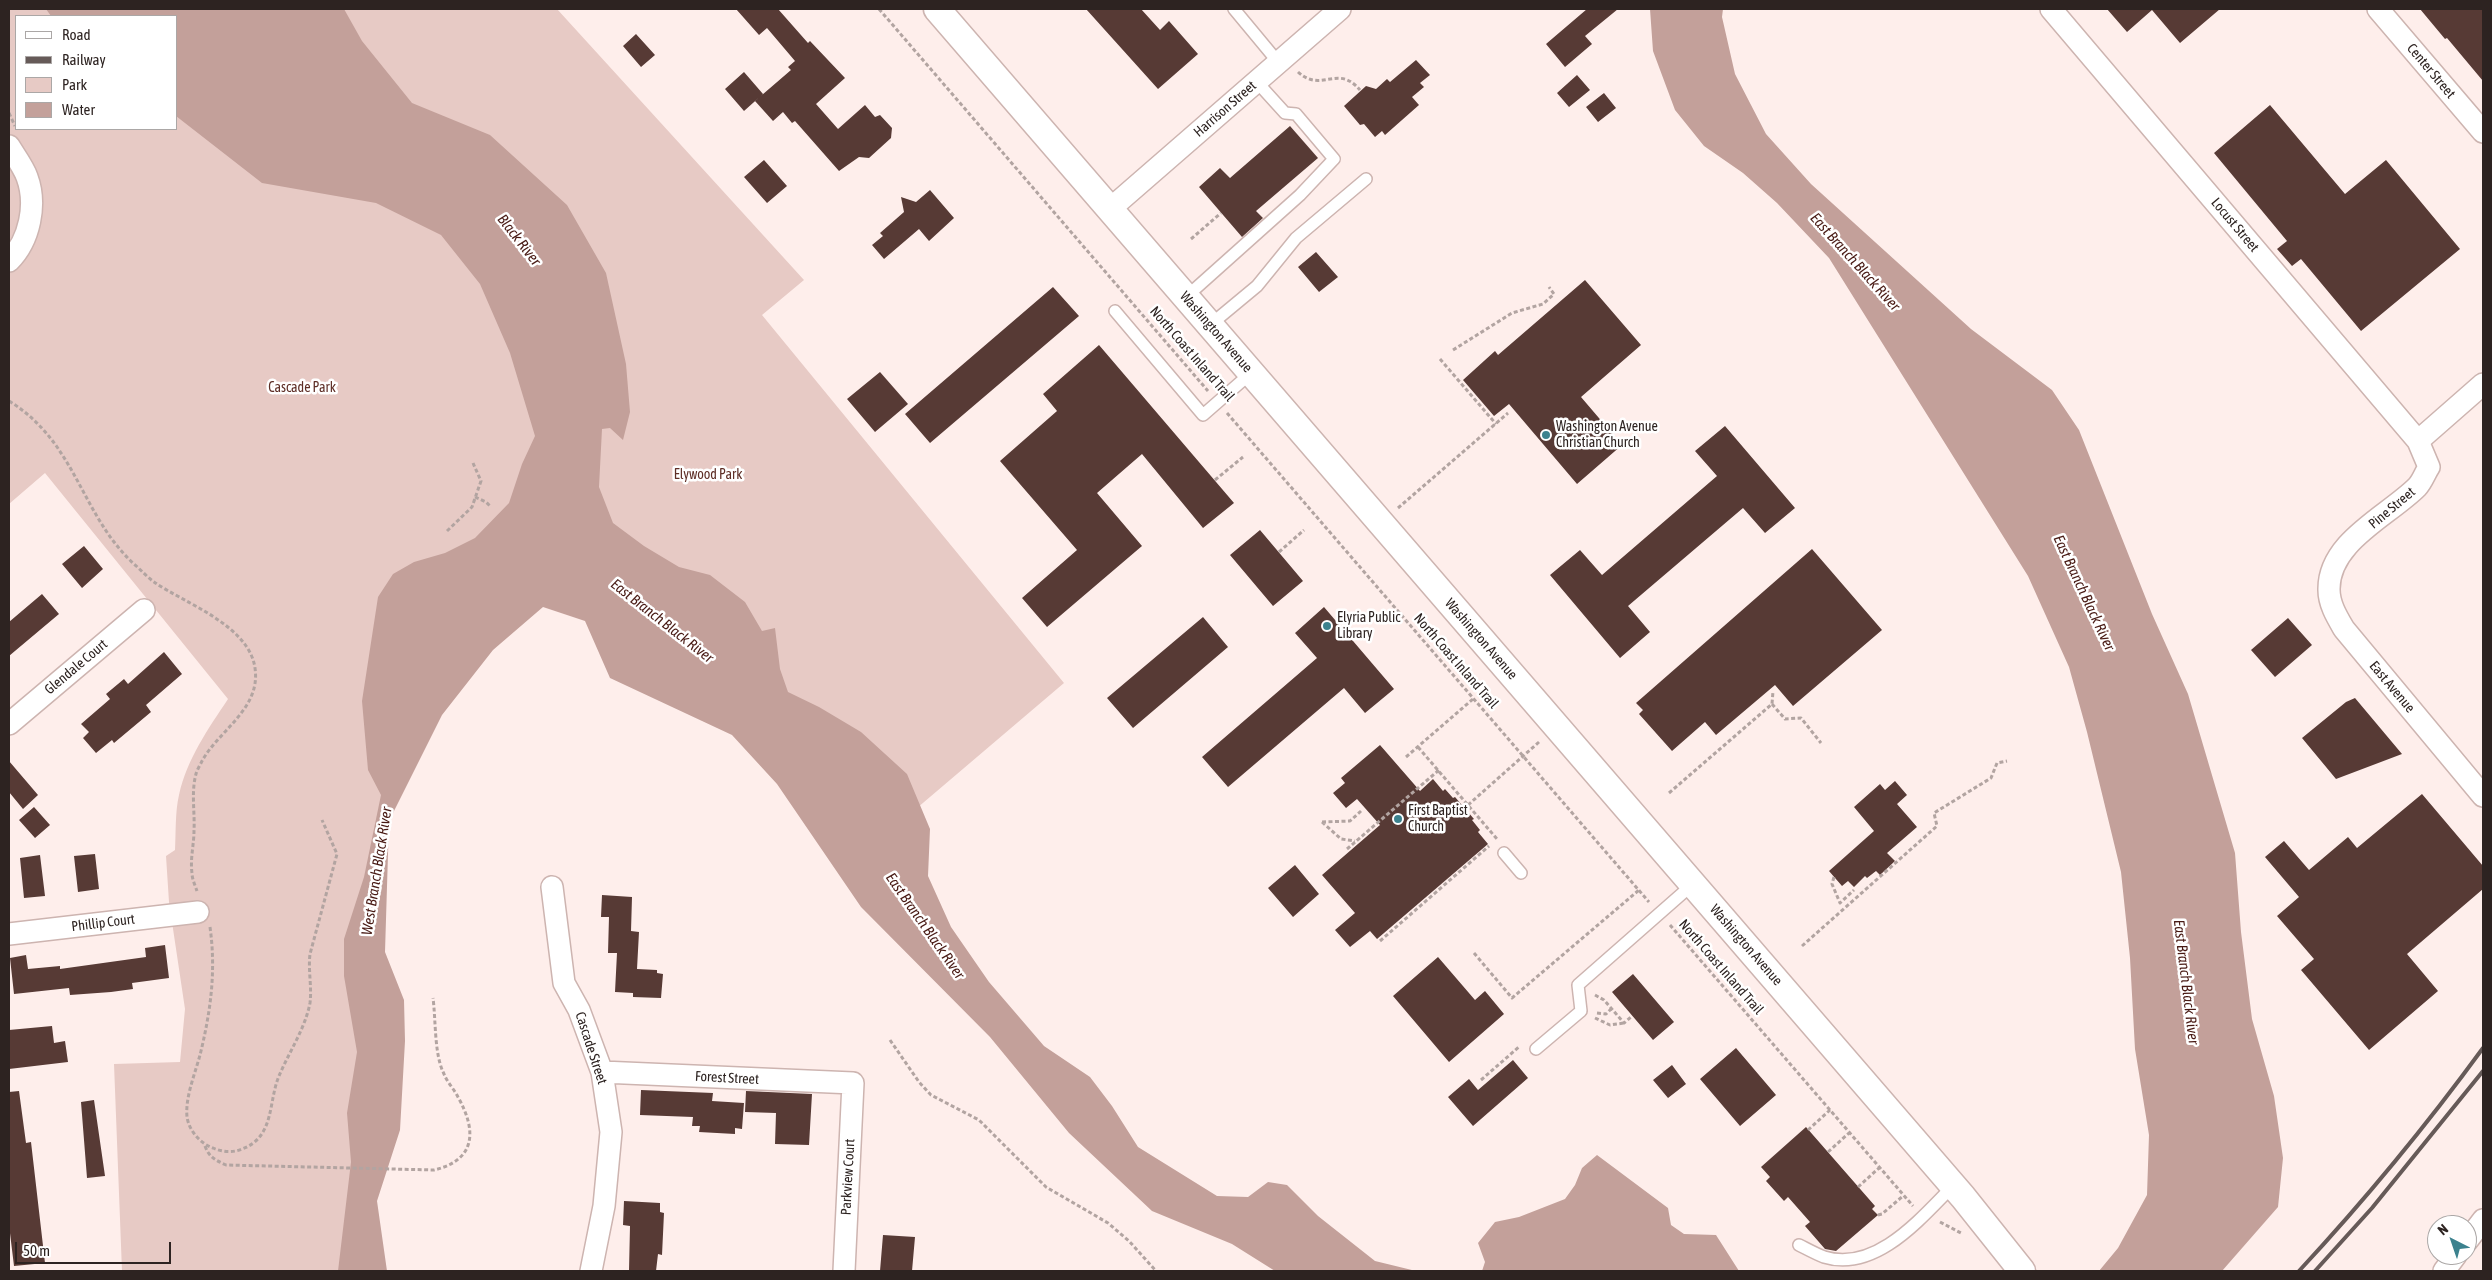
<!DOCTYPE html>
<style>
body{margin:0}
#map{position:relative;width:2492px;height:1280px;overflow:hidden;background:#feeeeb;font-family:"Asap Condensed",sans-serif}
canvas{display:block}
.frame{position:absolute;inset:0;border:10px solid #2d2321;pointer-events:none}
.legend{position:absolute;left:15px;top:15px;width:162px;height:115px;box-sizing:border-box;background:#fff;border:1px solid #aba7a6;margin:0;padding:6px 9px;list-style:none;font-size:15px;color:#2d2321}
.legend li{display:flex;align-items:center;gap:10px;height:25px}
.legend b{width:25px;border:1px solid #aba7a6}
.north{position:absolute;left:2427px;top:1215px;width:50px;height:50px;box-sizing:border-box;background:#fff;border:1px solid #aba7a6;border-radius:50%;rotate:319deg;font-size:14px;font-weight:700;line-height:20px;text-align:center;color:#2d2321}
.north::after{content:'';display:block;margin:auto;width:18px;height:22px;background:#3c828e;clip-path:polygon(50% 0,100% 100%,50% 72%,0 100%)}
.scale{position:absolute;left:15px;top:1242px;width:156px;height:22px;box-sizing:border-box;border:2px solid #2d2321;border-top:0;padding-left:6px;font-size:15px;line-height:18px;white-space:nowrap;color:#2d2321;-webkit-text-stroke:4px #fff;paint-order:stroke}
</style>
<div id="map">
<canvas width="2492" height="1280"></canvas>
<div class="frame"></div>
<ul class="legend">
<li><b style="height:6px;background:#fff"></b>Road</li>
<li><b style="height:6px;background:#665a58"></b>Railway</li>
<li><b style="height:14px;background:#e7cac5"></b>Park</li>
<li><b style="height:14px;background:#c3a09a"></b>Water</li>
</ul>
<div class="north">N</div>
<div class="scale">50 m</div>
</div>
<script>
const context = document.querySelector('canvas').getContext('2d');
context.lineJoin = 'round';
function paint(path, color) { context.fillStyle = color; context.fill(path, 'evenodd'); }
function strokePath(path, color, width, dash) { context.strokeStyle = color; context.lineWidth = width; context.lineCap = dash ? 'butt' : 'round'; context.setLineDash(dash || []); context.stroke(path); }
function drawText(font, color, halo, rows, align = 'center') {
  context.font = font + ' "Asap Condensed",sans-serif'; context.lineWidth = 5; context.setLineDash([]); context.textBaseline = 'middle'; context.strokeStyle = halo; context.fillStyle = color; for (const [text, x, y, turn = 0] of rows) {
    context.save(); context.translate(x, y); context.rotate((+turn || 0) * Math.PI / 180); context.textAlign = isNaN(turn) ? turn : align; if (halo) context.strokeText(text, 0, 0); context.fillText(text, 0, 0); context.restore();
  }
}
const green = new Path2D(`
 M 9,9 L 557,9 L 804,280 L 762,315 L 1064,683 L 870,848 L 555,537 L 403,701 L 366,943 L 366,1271 L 122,1271 L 114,1064 L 180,1062 L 185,1009 L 169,902 L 166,856 L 175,850 C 176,832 175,812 179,795 C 187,759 208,729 228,699 L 45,473 L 9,504 ZM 16,16 L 176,16 L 176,129 L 16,129 Z`);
const water = new Path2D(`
 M 46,9 L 344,9 L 362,41 L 412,103 L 490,135 L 567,205 L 606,273 L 626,364 L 630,412 L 623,440 L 610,428 L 602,429 L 599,487 L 613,523 L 644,546 L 679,567 L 710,575 L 745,602 L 762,631 L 775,628 L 780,669 L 788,692 L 819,707 L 861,732 L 907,774 L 930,829 L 928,876 L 951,927 L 989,982 L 1044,1046 L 1090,1077 L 1112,1106 L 1138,1147 L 1217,1196 L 1248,1197 L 1268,1182 L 1287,1185 L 1318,1216 L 1375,1261 L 1416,1271 L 1275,1271 L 1232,1244 L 1152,1211 L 1069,1133 L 990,1037 L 861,907 L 777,784 L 732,735 L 610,678 L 585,621 L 543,607 L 493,650 L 442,715 L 389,821 L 385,952 L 404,1000 L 405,1041 L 400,1130 L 377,1201 L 387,1271 L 338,1271 L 351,1162 L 347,1113 L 357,1052 L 344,976 L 344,939 L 364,877 L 381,795 L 368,770 L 362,701 L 378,597 L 393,574 L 414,562 L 445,553 L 475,538 L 509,503 L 522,464 L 535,436 L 510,353 L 480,284 L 441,235 L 376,203 L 262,183 L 176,116 L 176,16 L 51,16 Z
 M 1650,9 L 1723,9 L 1722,17 L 1735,74 L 1766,134 L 1811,184 L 1971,329 L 2052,390 L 2079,430 L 2152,614 L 2188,694 L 2235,853 L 2241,932 L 2252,1019 L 2274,1096 L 2283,1158 L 2278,1207 L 2222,1271 L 2099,1271 L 2118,1248 L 2147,1195 L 2149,1135 L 2135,1049 L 2130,958 L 2121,872 L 2087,732 L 2069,667 L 2028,576 L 1829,258 L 1777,203 L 1743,173 L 1704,146 L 1675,110 L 1653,51 Z
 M 1597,1155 L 1668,1208 L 1671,1225 L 1684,1234 L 1716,1235 L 1739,1271 L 1482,1271 L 1485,1262 L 1478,1243 L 1495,1222 L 1519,1217 L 1565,1199 L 1575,1185 L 1582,1168 Z`);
const building = new Path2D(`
 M 736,9 L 778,9 L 808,43 L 810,41 L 845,78 L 816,104 L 838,129 L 865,105 L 875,117 L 880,115 L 892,128 L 891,138 L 869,158 L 859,157 L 839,171 L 795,121 L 792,123 L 783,112 L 773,121 L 755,101 L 791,70 L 788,67 L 795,61 L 767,28 L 759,35 Z
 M 1086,9 L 1141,9 L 1160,30 L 1169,21 L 1198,54 L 1158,89 Z
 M 1587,9 L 1618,9 L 1585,36 L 1592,44 L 1565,67 L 1546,44 Z
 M 2107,9 L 2220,9 L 2180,43 L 2152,10 L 2127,32 Z
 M 2420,9 L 2483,9 L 2483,81 L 2447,38 L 2445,39 Z
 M 636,34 L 655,55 L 641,67 L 623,46 Z
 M 1416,60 L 1430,75 L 1420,83 L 1424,87 L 1412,97 L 1419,105 L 1385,135 L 1382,131 L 1375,137 L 1364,124 L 1360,125 L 1344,106 L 1366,86 L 1376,89 L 1387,79 L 1390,82 Z
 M 744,72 L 763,94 L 744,111 L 725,89 Z
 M 1577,75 L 1590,90 L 1569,107 L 1557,93 Z
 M 1604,93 L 1616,108 L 1598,122 L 1586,107 Z
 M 2270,105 L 2345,194 L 2386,160 L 2460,249 L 2361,331 L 2301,259 L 2292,266 L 2277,249 L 2287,241 L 2214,153 Z
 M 1290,126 L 1318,158 L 1256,211 L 1263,218 L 1242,237 L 1199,187 L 1220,168 L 1230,178 Z
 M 764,160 L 787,186 L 767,203 L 744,177 Z
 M 930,190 L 954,218 L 929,241 L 919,229 L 884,259 L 872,245 L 883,236 L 880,233 L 904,212 L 901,197 L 916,202 Z
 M 1316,252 L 1338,277 L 1319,292 L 1298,267 Z
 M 1585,280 L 1641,345 L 1581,397 L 1622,445 L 1577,484 L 1509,404 L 1494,416 L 1463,380 L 1495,351 L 1498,355 Z
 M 1053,287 L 1079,316 L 930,443 L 905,414 Z
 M 1099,345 L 1234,503 L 1203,528 L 1142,454 L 1097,493 L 1142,546 L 1047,627 L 1022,598 L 1077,550 L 1000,461 L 1057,411 L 1043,394 Z
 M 880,372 L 908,404 L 875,432 L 847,399 Z
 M 1725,426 L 1795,508 L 1765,533 L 1743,508 L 1628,606 L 1650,632 L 1620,658 L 1550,575 L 1580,550 L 1602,575 L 1717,476 L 1695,451 Z
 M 1260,530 L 1303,581 L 1273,606 L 1230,555 Z
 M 84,546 L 103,569 L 82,588 L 62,564 Z
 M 1812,549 L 1882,630 L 1793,706 L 1775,685 L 1716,735 L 1705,722 L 1672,751 L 1639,714 L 1643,710 L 1636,703 Z
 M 42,594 L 59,614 L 9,656 L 9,622 Z
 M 1324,607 L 1394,689 L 1365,713 L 1344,688 L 1228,787 L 1202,757 L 1317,658 L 1295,633 Z
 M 1203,617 L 1228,647 L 1133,728 L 1107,698 Z
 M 2288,618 L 2312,645 L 2275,677 L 2251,650 Z
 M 164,652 L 182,674 L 146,705 L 151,712 L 114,743 L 112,740 L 96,753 L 83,738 L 89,732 L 81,724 L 110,699 L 106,694 L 124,679 L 128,684 Z
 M 2355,698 L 2402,754 L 2336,779 L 2302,738 L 2346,702 Z
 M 1380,745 L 1420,791 L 1433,779 L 1443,791 L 1445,789 L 1453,798 L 1455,797 L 1474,819 L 1472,820 L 1480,830 L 1478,832 L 1488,844 L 1377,939 L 1370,931 L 1350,947 L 1335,930 L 1355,913 L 1322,875 L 1380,825 L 1357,799 L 1346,808 L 1333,793 L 1345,783 L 1341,778 Z
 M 9,761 L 38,795 L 23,809 L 9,792 Z
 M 1895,781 L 1907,795 L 1897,804 L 1917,827 L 1887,853 L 1895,861 L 1880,875 L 1876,871 L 1867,878 L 1865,876 L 1854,887 L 1848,881 L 1842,886 L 1829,871 L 1874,831 L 1854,807 L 1880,784 L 1885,790 Z
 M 2422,794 L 2483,866 L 2483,889 L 2407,954 L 2438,991 L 2369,1050 L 2301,970 L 2314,959 L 2277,916 L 2299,897 L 2265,857 L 2284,841 L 2309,870 L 2348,837 L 2357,848 Z
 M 34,807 L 50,825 L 35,838 L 19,820 Z
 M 95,854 L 99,889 L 78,892 L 74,856 Z
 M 40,855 L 45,896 L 24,898 L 20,858 Z
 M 1295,865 L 1319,894 L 1293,917 L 1268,888 Z
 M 602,895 L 632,897 L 631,931 L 639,932 L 637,969 L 657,970 L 657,973 L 663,974 L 661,998 L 633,997 L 633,993 L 615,992 L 617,953 L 608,953 L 609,917 L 601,917 Z
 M 165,945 L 169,978 L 132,983 L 133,989 L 111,992 L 70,995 L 69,988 L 14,994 L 10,958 L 26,955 L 28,969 L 60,966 L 60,969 L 146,957 L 145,948 Z
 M 1438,957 L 1475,1000 L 1485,991 L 1504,1014 L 1449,1062 L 1393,996 Z
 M 1633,974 L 1674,1022 L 1653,1040 L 1612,992 Z
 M 52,1026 L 54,1043 L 65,1041 L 68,1062 L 9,1069 L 9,1030 Z
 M 1736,1048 L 1776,1095 L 1740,1126 L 1700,1079 Z
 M 1513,1060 L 1528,1078 L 1473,1126 L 1448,1097 L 1469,1079 L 1478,1090 Z
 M 1672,1065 L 1686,1084 L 1668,1098 L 1653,1080 Z
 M 641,1090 L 713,1093 L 712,1101 L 744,1103 L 742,1129 L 735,1128 L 735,1134 L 699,1132 L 700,1126 L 692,1126 L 693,1117 L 640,1115 Z
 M 19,1091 L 26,1143 L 31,1142 L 45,1263 L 14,1266 L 9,1225 L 9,1092 Z
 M 746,1091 L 812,1094 L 809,1145 L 775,1144 L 776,1113 L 745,1112 Z
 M 94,1100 L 105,1176 L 87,1178 L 81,1102 Z
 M 1806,1127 L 1875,1206 L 1872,1209 L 1878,1215 L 1836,1251 L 1825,1249 L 1805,1226 L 1810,1222 L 1788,1197 L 1784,1201 L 1766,1181 L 1770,1177 L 1761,1167 Z
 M 624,1201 L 660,1203 L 660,1212 L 664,1213 L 662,1255 L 658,1254 L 656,1271 L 629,1271 L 630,1226 L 623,1225 Z
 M 883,1235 L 915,1237 L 912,1271 L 880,1271 Z`);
const path = new Path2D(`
 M 879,9 L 1208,391
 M 1298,72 C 1322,94 1337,63 1360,90
 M 9,113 L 15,126
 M 1191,239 L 1221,213
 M 1453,350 L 1512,313 L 1543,304 L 1554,294 L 1549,287
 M 1440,359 L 1496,424
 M 9,401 C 77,443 80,514 134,564 C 141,570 147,577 154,582 C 184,603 249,625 255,668 C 261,709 219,730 202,761 C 200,765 197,770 196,774 C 191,792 195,813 194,831 C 194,844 190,859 192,873 C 192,879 195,885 197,891
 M 1227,413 L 1649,902
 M 1215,480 L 1243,457
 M 475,497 L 486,502 L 490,506
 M 1398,508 L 1508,413
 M 447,531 L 472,507 L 481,481 L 473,463
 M 1279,552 L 1304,530
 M 1772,704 L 1785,719 L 1801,718 L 1821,743
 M 1418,747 L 1497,839
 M 1406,757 L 1473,699
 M 1669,793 L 1772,704 L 1773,691
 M 1468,805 L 1539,742
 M 1322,822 L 1350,821 L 1361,811
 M 1322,822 L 1341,839 L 1355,841
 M 1347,849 L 1439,770
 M 1834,877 L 1832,884 L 1840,903 L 1854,890
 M 1670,925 L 1913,1206
 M 210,927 C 216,970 211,1009 201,1051 C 196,1072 185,1096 187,1117 C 189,1131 201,1144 213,1148 C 222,1152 233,1153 242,1149 C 275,1137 268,1102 279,1076 C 289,1052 305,1029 310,1003 C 312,987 308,970 310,954 L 337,854 L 322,820
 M 1380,941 L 1489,846
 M 1802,946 L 1937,826 L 1934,813 L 1991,778 L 1997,763 L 2007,761
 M 1474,953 L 1512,998 L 1639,890
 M 1595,995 L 1604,1000 L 1624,1023 L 1632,1016
 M 1597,1013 L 1606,1014 L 1611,1009
 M 1595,1018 L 1610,1025 L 1624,1023
 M 890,1040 L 919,1082 L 931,1095 L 979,1120 L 1046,1187 L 1108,1223 L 1129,1241 L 1156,1271
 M 1481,1080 L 1520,1046
 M 1808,1130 L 1830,1110
 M 205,1146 C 209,1157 215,1160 226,1165 L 434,1170 C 476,1160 477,1131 458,1097 C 454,1089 447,1082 444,1074 C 434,1054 436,1021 433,998
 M 1828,1152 L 1849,1133
 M 1858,1187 L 1879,1168
 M 1878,1215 L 1882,1214 L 1903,1196
 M 1940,1222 L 1961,1233`);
const service = new Path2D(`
 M 1234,9 L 1278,62
 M 1186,297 L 1300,195 L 1334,159 L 1296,114 L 1285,113 L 1256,81
 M 1115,311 L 1203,415 L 1251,373
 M 1210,325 L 1257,286 L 1296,238 L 1366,179
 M 1504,853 L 1521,873
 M 1536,1049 L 1581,1011 L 1578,985 L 1693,884
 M 1799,1245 C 1807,1249 1816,1254 1824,1257 C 1876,1273 1921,1218 1953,1186`);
const minor = new Path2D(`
 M 2051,9 L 2418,441 L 2429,467 C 2425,473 2422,482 2417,487 C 2388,516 2328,542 2329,590 C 2329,604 2337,617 2344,629 L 2483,796
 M 2378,9 L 2483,132
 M 9,146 C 15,156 23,166 27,177 C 37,204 30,240 9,261
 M 1110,209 L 1340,9
 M 2418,441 L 2483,384
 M 9,724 L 144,610
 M 552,887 L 564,983 L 579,1010 L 602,1072 L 611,1132 L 604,1206 L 591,1271
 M 9,934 L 198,912
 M 602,1072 L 853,1083 L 844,1271
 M 2467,1241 L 2483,1220
 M 2444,1271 L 2456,1255`);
const tertiary = new Path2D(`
 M 937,9 L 1963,1197 L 2022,1271`);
const rail = new Path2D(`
 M 2299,1271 C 2365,1200 2426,1126 2483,1048
 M 2315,1271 L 2372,1208 L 2483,1071`);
const markers = [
 [1546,435,5,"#3c828e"],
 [1327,626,5,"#3c828e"],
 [1398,819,5,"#3c828e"]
];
const streetNames = [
 ["Center Street",2431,71,50],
 ["Harrison Street",1225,109,-41],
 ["Locust Street",2235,225,50],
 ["Washington Avenue",1216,332,49],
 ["North Coast Inland Trail",1192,354,49],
 ["Pine Street",2392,508,-40],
 ["Washington Avenue",1481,639,49],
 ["North Coast Inland Trail",1456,661,49],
 ["Glendale Court",76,667,-40],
 ["East Avenue",2392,687,50],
 ["Phillip Court",103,923,-7],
 ["Washington Avenue",1746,945,49],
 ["North Coast Inland Trail",1721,967,49],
 ["Cascade Street",591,1048,72],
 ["Forest Street",727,1078,3],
 ["Parkview Court",848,1177,-87]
];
const parkNames = [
 ["Cascade Park",302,388],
 ["Elywood Park",708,475]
];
const poiNames = [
 ["Washington Avenue",1556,427],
 ["Christian Church",1556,443],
 ["Elyria Public",1337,618],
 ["Library",1337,634],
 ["First Baptist",1408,811],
 ["Church",1408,827]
];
const waterNames = [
 ["Black River",519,240,52],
 ["East Branch Black River",1855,262,48],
 ["East Branch Black River",2084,593,65],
 ["East Branch Black River",662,621,38],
 ["West Branch Black River",377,871,-81],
 ["East Branch Black River",925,926,55],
 ["East Branch Black River",2186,982,83]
];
paint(green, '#e7cac5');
paint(water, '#c3a09a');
paint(building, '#573a35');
strokePath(service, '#cdb4b0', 14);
strokePath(minor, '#cdb4b0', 24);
strokePath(tertiary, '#cdb4b0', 29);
strokePath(path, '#b2a4a1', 3, [4, 2.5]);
strokePath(service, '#fff', 11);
strokePath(minor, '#fff', 21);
strokePath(tertiary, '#fff', 26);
strokePath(rail, '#665a58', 4);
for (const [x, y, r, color] of markers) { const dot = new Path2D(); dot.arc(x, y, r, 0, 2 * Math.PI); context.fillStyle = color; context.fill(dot); strokePath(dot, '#fff', 2); }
drawText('14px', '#2d2321', '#fff', streetNames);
drawText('14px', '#5e2e26', '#fff', parkNames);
drawText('14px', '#2d2321', '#fff', poiNames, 'left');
drawText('italic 15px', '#481a14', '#fff', waterNames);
</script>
